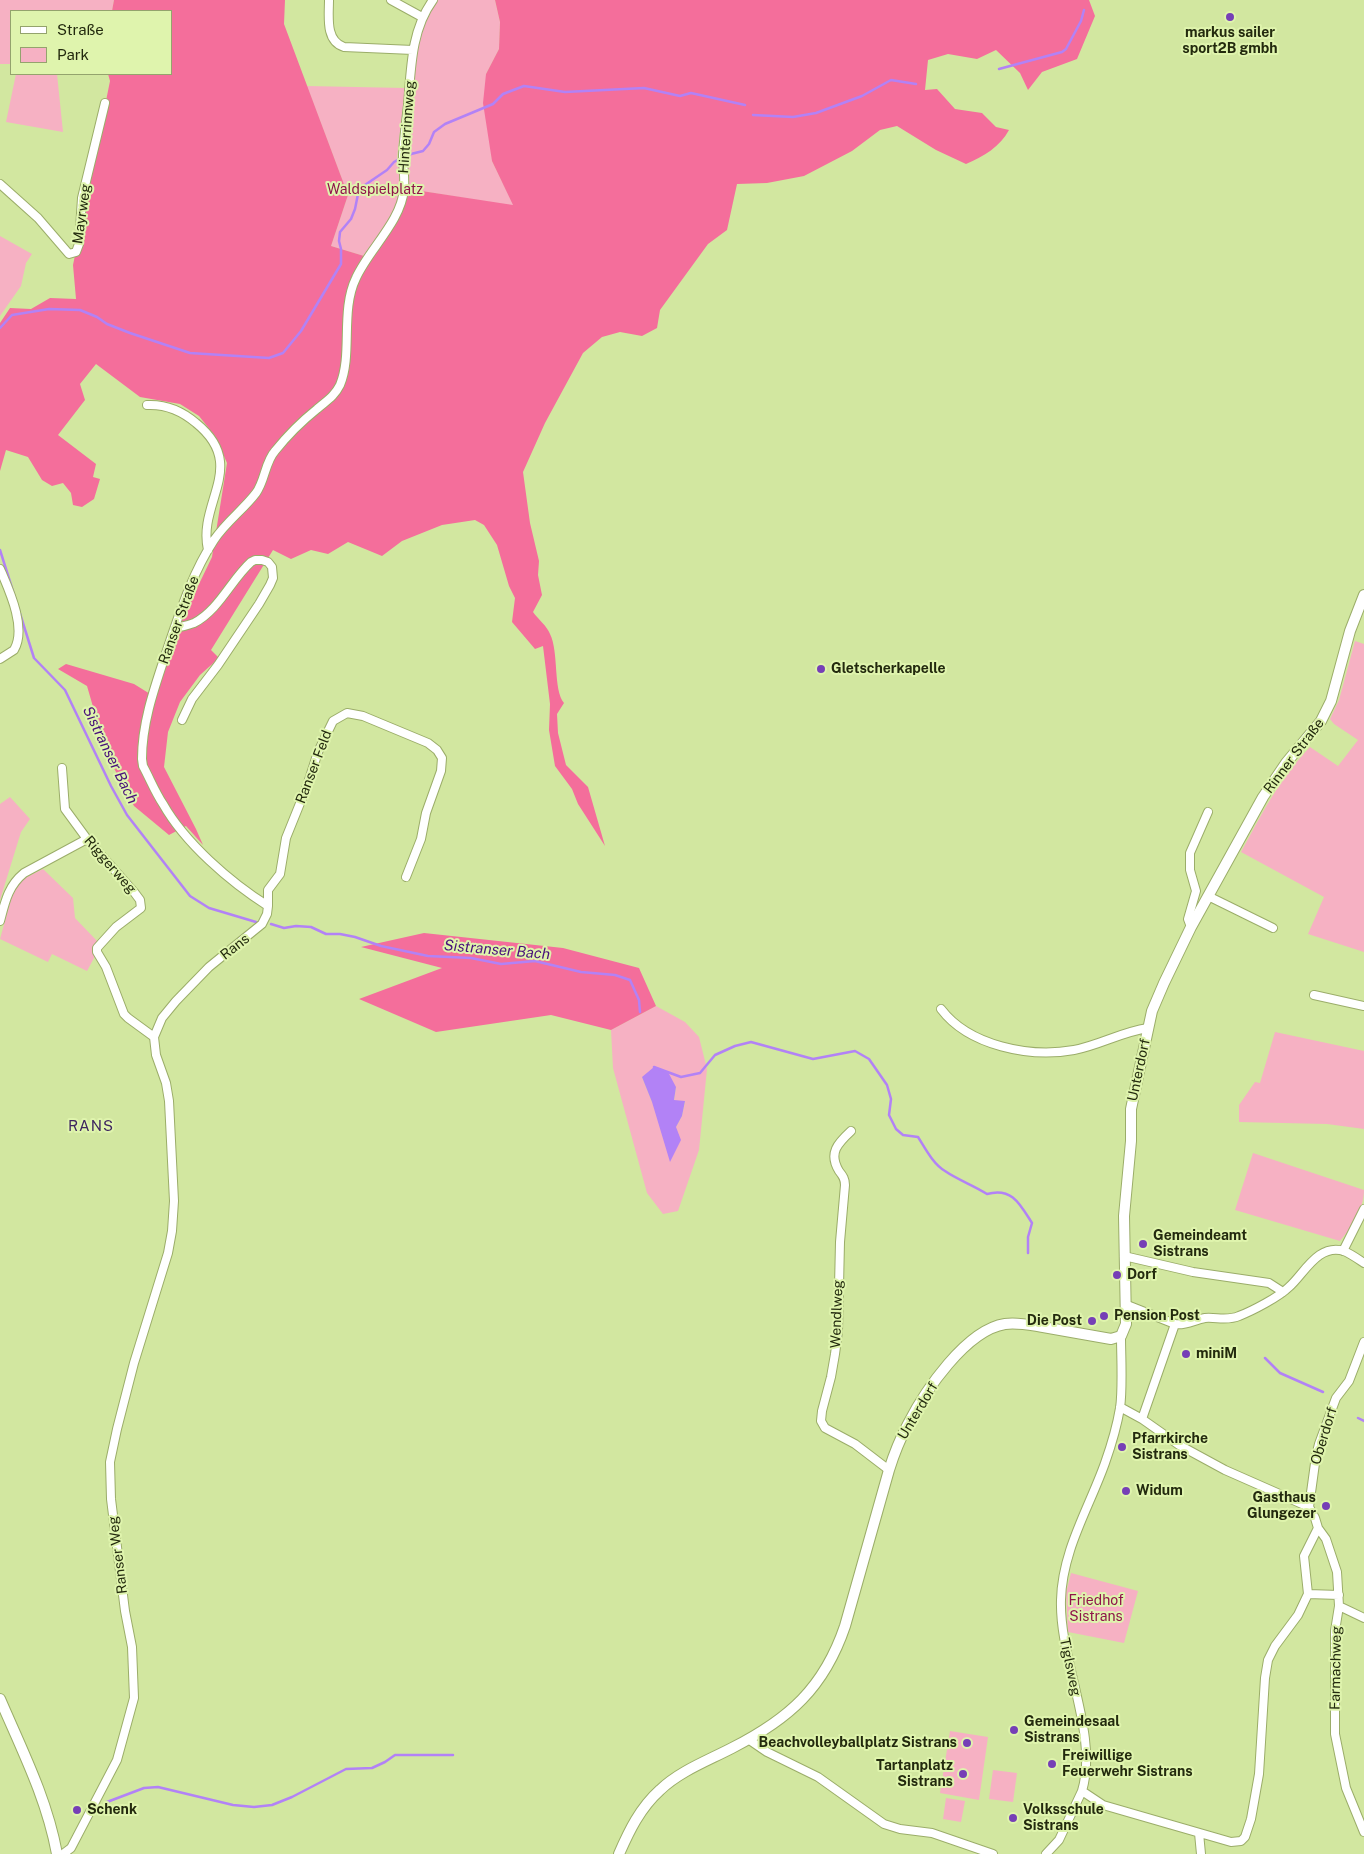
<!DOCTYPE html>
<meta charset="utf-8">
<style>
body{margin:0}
#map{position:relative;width:1364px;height:1854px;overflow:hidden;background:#d2e7a0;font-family:"Public Sans",sans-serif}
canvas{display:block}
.legend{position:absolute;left:10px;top:10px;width:162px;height:65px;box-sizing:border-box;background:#dff4ad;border:1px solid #94a36d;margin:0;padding:6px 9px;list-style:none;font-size:15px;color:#232a0e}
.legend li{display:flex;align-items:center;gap:10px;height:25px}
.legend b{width:25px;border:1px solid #94a36d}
</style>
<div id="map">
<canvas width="1364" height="1854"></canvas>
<ul class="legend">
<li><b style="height:6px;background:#fff"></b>Straße</li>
<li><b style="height:14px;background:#f6b1c3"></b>Park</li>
</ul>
</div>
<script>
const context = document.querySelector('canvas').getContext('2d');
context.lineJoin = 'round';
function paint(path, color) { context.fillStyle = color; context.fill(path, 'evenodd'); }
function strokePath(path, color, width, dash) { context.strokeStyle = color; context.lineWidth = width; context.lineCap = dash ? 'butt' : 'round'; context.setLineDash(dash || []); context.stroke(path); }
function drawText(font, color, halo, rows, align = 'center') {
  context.font = font + ' "Public Sans",sans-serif'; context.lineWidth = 4; context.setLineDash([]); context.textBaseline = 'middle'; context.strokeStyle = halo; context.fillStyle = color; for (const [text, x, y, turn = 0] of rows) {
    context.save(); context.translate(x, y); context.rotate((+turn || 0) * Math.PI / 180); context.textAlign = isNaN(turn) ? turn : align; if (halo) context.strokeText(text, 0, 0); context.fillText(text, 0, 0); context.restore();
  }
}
const green = new Path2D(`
 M 0,0 L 114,0 L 112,11 L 11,11 L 11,64 L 0,64 Z
 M 437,0 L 495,0 L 500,22 L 499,49 L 486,74 L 492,161 L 514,206 L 415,190 L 364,256 L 331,246 L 348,195 L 307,86 L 405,88 L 397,158 L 400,160 L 422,17 Z
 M 16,74 L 57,74 L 63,132 L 6,122 Z
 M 0,236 L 32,254 L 26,263 L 21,286 L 0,316 Z
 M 1355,641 L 1364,644 L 1364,952 L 1308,934 L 1324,897 L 1241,852 C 1262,814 1279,779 1310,747 L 1338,766 L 1358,740 L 1334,724 L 1330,719 L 1339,700 Z
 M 10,797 L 30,819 L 21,832 L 0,900 L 0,804 Z
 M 43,869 L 73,898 L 75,918 L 98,942 L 94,958 L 87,971 L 52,954 L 48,962 L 0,939 L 13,892 L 23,879 Z
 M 656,1006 L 685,1022 L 699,1037 L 707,1069 L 699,1150 L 678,1211 L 663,1214 L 647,1193 L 613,1068 L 611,1030 ZM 642,1077 L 676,1087 L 674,1101 L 685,1102 L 682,1116 L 676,1127 L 652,1102 Z
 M 1275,1032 L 1364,1051 L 1364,1129 L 1327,1124 L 1239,1122 L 1239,1105 L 1255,1082 L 1260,1083 Z
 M 1253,1153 L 1364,1190 C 1364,1209 1352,1227 1340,1241 L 1235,1210 Z
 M 1071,1573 L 1138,1591 L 1124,1643 L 1068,1632 L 1066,1593 Z
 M 950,1731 L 988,1737 L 979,1800 L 940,1793 Z
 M 993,1770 L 1017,1773 L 1013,1802 L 989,1799 Z
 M 946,1798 L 965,1801 L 961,1822 L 943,1819 Z`);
const forest = new Path2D(`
 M 114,0 L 285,0 L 284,24 L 348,195 L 331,246 L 364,256 L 400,204 L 415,190 L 513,205 L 492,161 L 483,103 L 486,74 L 499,49 L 500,22 L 495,0 L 1089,0 L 1095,16 L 1077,59 L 1042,72 L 1028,90 L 1020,73 L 996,50 L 977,59 L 948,54 L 928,60 L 925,90 L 937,89 L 955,109 L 982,113 L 996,127 L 1009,130 C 1000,147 984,156 966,164 L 936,150 L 897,126 L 880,130 L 852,151 L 804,176 L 767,183 L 737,184 L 727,230 L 708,244 L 660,310 L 657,328 L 642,336 L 620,332 L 602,337 L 583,353 L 545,423 L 523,472 L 530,523 L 539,561 L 538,575 L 542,595 L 533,612 C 538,619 547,626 550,634 C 559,652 553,690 564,703 L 557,714 L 558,733 L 566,765 L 588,787 L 605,846 L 578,804 L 572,789 L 555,766 L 549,730 L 550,704 L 543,646 L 535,649 L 512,622 L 515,598 L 509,586 L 497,545 L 484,525 L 475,520 L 442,525 L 402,541 L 382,556 L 348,542 L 328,554 L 311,550 L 291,559 L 273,550 L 211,650 L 219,658 L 200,675 L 180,702 L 168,732 L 164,767 L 196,829 L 203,845 L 186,826 L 169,835 L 134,806 L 107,755 L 87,686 L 58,669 L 66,664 L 134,684 L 155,697 L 174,636 L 212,557 L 227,463 L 215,436 L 199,416 L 180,404 L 140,397 L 96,364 L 80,384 L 85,400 L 58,435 L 96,464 L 93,477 L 100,479 L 94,499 L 82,507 L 73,505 L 71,493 L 63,483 L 52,486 L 42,480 L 28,457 L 6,450 L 0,471 L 0,323 L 10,308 L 31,309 L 50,298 L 76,299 L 73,265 L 110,81 L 108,74 L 171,74 L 171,11 L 112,11 Z
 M 424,933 L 563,948 L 639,968 L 656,1006 L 611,1030 L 551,1015 L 436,1032 L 359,999 L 442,968 L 361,947 Z`);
const water = new Path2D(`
 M 654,1067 L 668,1072 L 676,1087 L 674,1100 L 685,1101 L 682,1116 L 676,1127 L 681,1140 L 670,1162 L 652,1102 L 642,1077 Z`);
const stream = new Path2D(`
 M 999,69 L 1062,52 L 1066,49 L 1081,21 L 1084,10
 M 753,115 L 793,117 L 816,113 L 862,96 L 891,80 L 916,84
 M 407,155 L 423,151 L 429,144 L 434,132 L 445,124 L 493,104 L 503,94 L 524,86 L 565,92 L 644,88 L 680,96 L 691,93 L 745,105
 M 0,328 L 12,315 L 49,309 L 80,310 L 97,317 L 107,324 L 130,333 L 190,353 L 269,358 L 283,353 L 301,331 L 341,264 L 341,249 L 339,241 L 340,232 L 351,219 L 355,209 L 359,189 L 387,170 L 394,162 L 399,159
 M 0,550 L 34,658 L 65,690 L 111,786 L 127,815 L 190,896 L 209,908 L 256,922
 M 271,924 L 284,928 L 296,926 L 311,927 L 326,934 L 340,934 L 355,937 L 381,946 L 428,956 L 471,958 L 501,964 L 535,961 L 581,972 L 615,975 L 630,980 L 639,1000 L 640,1012
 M 654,1067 L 681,1077 L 700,1073 L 715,1055 L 735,1046 L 751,1042 L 813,1059 L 855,1051 L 869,1059 L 887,1085 L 891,1099 L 889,1115 L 896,1129 L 903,1135 L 918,1137 C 925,1148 933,1164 945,1171 C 958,1180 973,1185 987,1194 C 1012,1187 1020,1204 1032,1223 L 1028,1237 L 1028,1253
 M 1265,1358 L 1280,1373 L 1323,1392
 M 1358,1418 L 1364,1421
 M 107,1802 L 144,1788 L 158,1787 L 233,1805 L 254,1807 L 272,1805 L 292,1797 L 346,1769 L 372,1768 L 385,1762 L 395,1755 L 453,1755`);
const street = new Path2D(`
 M 329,0 C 329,16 325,41 344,47 L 413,50
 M 391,0 L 422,17
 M 0,184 L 38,218 L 69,254 L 76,252 L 79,244 L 82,198 L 105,103
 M 147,405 C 166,404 182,411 196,423 C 249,466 197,502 208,550
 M 0,569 C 9,590 27,628 14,650 L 0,659
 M 175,628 C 181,627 188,625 194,623 C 219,610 231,580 251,562 L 255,560 L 262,560 L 268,562 L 272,567 L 273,578 L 270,585 L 259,604 L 218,665 L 192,699 L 182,720
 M 62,768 L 65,809 L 87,839 L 134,892 L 140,900 L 141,908 L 116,927 L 97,948 L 97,952 L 106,967 L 124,1014 L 128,1018 L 154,1037
 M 1208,896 L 1273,928
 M 268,906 L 268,890 L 280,874 L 286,838 L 307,786 L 318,752 L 333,721 L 347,713 L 363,716 L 428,743 L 437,750 L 442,758 L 441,771 L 426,813 L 421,839 L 406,877
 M 0,921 C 5,902 8,886 24,873 L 87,839
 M 1191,927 L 1188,919 L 1196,891 L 1190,870 L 1190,853 L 1208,812
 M 1314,995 L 1364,1006
 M 941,1009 C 969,1046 1030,1058 1074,1050 C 1100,1045 1121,1032 1148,1028
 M 851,1131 C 838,1143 828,1153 839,1171 C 843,1176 845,1179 845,1185 L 840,1242 L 838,1331 L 835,1354 L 831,1377 L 822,1411 L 821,1421 L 825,1428 L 855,1444 L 889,1470
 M 1343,1251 L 1364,1209
 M 1124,1256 L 1193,1272 L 1269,1283 L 1283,1292
 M 1127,1305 L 1175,1324
 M 1121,1336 C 1121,1357 1123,1388 1120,1408 C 1117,1426 1111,1446 1105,1463 C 1089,1508 1062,1551 1061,1600 C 1059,1660 1099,1734 1082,1791 L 1103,1805 L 1231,1842 L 1241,1841 L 1245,1837 L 1251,1819 L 1259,1774 L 1265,1678 L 1268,1660 L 1275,1646 L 1298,1615 L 1308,1594 L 1304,1556 L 1318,1528
 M 1120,1407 L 1142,1419 L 1179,1445 L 1225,1470 L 1309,1507
 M 1142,1419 L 1175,1324 C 1185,1326 1194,1320 1205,1318 C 1216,1317 1228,1321 1239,1316 C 1252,1311 1279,1297 1289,1287 C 1304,1274 1318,1243 1344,1251 C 1351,1254 1358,1259 1364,1263
 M 1309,1507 L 1315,1518 L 1318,1528 L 1326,1539 L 1337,1572 L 1339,1606 L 1335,1631 L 1335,1734 L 1346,1788 L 1364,1832
 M 1309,1507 L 1316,1456 L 1319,1444 L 1336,1398 L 1349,1381 L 1364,1342
 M 1308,1594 L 1339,1595
 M 1339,1606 L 1364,1618
 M 748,1739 L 767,1752 L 818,1777 L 884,1824 L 900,1829 L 932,1833 L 993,1854
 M 1199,1833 L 1201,1854
 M 63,1854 L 71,1848 L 117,1760 L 134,1698 L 132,1647 L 125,1611 L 111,1499 L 110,1462 L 117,1429 L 134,1363 L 168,1253 L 172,1231 L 174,1201 L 169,1101 L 166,1083 L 156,1055 L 154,1037 L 162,1018 L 176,1001 L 209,967 L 262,924 L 267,914 L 268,906 C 230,882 185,843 163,804 C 155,792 150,779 143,766 L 142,759 C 142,719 157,681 169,644 C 181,609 193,572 214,540 C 226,522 244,509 256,493 C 265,481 265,462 275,451 C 287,436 302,421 317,409 C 326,401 334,397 340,385 C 353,354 340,311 356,278 C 369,249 401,222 404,189 C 405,178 403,167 403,155 C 404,138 406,122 408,105 C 411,69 411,30 433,0
 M 1046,1854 L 1059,1840 L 1082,1791`);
const secondary = new Path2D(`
 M 0,1699 C 22,1750 47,1799 57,1854
 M 619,1854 C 629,1831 640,1808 660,1790 C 680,1771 707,1761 732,1748 C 789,1719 824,1688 845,1626 L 889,1470 C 894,1454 900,1439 908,1424 C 925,1391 966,1330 1005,1324 C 1017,1322 1030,1325 1043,1327 C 1066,1331 1088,1335 1111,1339 L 1121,1336 L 1126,1324 L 1124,1216 L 1131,1141 L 1131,1109 L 1152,1011 L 1164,983 L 1191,927 L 1263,797 L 1286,763 L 1321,721 L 1331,701 L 1350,631 L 1364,595`);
const markers = [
 [1230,17,5,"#763fb6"],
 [821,669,5,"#763fb6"],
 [1143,1244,5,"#763fb6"],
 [1117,1275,5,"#763fb6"],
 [1104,1316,5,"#763fb6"],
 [1092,1321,5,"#763fb6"],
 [1186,1354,5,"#763fb6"],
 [1122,1447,5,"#763fb6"],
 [1126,1491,5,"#763fb6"],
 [1326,1506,5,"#763fb6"],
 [1014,1730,5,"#763fb6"],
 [967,1743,5,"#763fb6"],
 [1052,1764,5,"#763fb6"],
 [963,1774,5,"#763fb6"],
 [77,1810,5,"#763fb6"],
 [1013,1818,5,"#763fb6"]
];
const poiNames = [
 ["markus sailer",1230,33,"center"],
 ["sport2B gmbh",1230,49,"center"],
 ["Gletscherkapelle",831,669],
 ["Gemeindeamt",1153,1236],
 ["Sistrans",1153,1252],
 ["Dorf",1127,1275],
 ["Pension Post",1114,1316],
 ["Die Post",1082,1321,"right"],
 ["miniM",1196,1354],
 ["Pfarrkirche",1132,1439],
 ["Sistrans",1132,1455],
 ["Widum",1136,1491],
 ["Gasthaus",1316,1498,"right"],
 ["Glungezer",1316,1514,"right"],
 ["Gemeindesaal",1024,1722],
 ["Sistrans",1024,1738],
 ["Beachvolleyballplatz Sistrans",957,1743,"right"],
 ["Freiwillige",1062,1756],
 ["Feuerwehr Sistrans",1062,1772],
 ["Tartanplatz",953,1766,"right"],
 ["Sistrans",953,1782,"right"],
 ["Schenk",87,1810],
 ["Volksschule",1023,1810],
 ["Sistrans",1023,1826]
];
const streetNames = [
 ["Hinterrinnweg",407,127,-86],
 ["Mayrweg",82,214,-82],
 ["Ranser Straße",179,620,-70],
 ["Rinner Straße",1294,756,-53],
 ["Ranser Feld",314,767,-69],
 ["Riggerweg",110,865,49],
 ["Rans",235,947,-38],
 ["Unterdorf",1139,1070,-78],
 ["Wendlweg",837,1314,-88],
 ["Unterdorf",918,1411,-59],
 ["Oberdorf",1324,1436,-73],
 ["Ranser Weg",118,1555,-97],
 ["Tiglsweg",1070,1667,78],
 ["Farmachweg",1336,1668,-89]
];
const parkNames = [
 ["Waldspielplatz",375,190],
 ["Friedhof",1096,1601],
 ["Sistrans",1096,1617]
];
const waterNames = [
 ["Sistranser Bach",110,755,64],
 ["Sistranser Bach",497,950,5]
];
const neighbourhoodNames = [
 ["RANS",91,1126]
];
paint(green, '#f6b1c3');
paint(forest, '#f46e9b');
paint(water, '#b282f6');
strokePath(stream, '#b282f6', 2.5);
strokePath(street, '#9bad69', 10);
strokePath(secondary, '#9bad69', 12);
strokePath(street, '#fff', 8);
strokePath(secondary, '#fff', 10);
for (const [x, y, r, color] of markers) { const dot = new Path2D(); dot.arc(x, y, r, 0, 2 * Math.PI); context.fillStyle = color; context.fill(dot); strokePath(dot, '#dff4ad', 2); }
drawText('bold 14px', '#232a0e', '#dff4ad', poiNames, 'left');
drawText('14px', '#232a0e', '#dff4ad', streetNames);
drawText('14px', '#8f144a', '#dff4ad', parkNames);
drawText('italic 15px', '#48117a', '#dff4ad', waterNames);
context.letterSpacing = '1px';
drawText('15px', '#3e255f', '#dff4ad', neighbourhoodNames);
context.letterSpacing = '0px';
</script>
